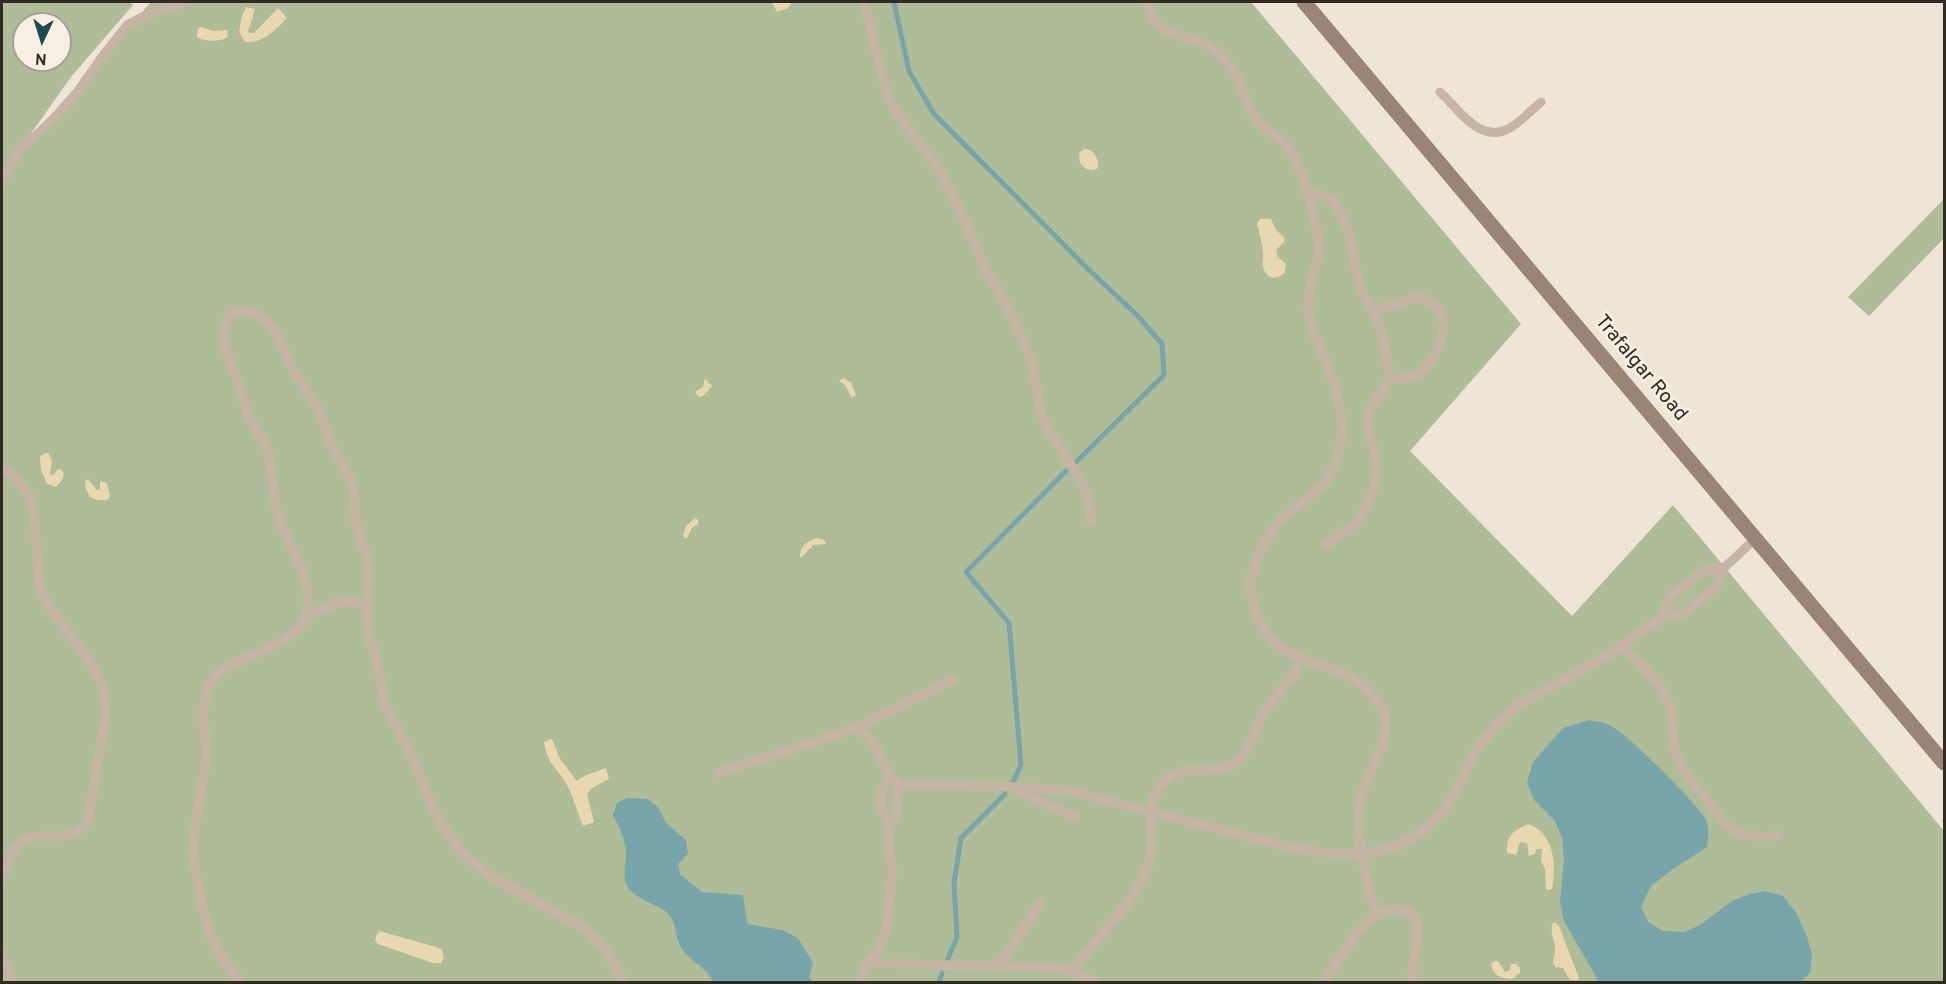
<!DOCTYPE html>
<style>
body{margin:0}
#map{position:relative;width:1946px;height:984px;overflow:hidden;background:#efe5d7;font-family:Overpass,sans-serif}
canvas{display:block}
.frame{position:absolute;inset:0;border:3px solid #322a25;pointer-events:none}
.north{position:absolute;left:12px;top:12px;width:60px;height:60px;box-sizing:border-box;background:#f7efe3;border:2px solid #a8a097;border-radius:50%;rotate:184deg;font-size:16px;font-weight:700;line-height:24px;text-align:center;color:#322a25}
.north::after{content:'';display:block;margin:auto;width:21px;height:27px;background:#1e4a50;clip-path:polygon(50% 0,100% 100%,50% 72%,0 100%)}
</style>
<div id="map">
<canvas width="1946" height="984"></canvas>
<div class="frame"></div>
<div class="north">N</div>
</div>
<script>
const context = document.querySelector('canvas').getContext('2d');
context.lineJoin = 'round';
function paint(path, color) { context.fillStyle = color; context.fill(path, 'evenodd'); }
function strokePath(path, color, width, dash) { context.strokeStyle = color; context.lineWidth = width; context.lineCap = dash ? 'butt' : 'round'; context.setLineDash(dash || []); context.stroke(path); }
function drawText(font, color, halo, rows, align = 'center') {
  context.font = font + ' Overpass,sans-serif'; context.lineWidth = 5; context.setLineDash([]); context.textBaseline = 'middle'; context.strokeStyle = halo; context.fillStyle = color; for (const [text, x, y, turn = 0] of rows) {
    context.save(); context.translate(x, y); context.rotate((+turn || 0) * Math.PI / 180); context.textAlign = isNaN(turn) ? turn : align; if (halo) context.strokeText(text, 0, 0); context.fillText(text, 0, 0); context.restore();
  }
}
const green = new Path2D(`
 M 2,2 L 130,2 L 133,5 L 71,77 L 18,152 L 151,2 L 1251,2 L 1521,324 L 1410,451 L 1572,616 L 1673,505 L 1944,831 L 1944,982 L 2,982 ZM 24,24 L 60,24 L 60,60 L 24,60 Z
 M 1944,199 L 1944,238 L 1869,316 L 1848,297 Z`);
const sand = new Path2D(`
 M 772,2 L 792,2 L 788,8 L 777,12 Z
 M 246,7 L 255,9 L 248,32 L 251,33 L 254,33 L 278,8 L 287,18 C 276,30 262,44 245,42 L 239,32 L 242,16 Z
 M 201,27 L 213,31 L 227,30 L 228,37 C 220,42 205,42 197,37 L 198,28 Z
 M 1084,149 C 1094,149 1099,158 1098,168 L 1094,170 L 1086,169 L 1080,163 L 1079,153 Z
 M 1260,219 L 1271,219 L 1276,230 L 1285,238 L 1284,242 L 1276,250 L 1278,257 L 1286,264 L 1285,272 C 1278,281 1266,279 1263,267 C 1262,262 1264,257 1263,252 C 1262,242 1259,233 1257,223 Z
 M 844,378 L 851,383 L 856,395 L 852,398 L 845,385 L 839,381 Z
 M 705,379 L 712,386 L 703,396 L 699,397 L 695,392 L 703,387 Z
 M 46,453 L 49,454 L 52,461 L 50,474 L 53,475 L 58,469 L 62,470 L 64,474 L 62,480 L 56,487 L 47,484 L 41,470 L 40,456 Z
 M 88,479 L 97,490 L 100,489 L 100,481 L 107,483 L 110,497 L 107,500 L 97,500 L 90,497 L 86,489 L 85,481 Z
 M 695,518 L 698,520 L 698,524 L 692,528 L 687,538 L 684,538 L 683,536 L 686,526 Z
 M 817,538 L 824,540 L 826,544 L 813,545 L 802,557 L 800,557 C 799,546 808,541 817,538 Z
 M 552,739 L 560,759 L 577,781 L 584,776 L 606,768 L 609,779 L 592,788 L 587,794 L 594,822 L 583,826 C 577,812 574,798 567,785 C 557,767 548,766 544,742 Z
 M 1528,824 C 1554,832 1557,866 1552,889 L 1548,890 L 1546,889 L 1545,869 L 1541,861 L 1542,849 L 1536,849 L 1535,854 L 1529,856 L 1527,843 L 1520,842 L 1516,855 L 1507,853 C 1507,834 1512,832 1528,824 Z
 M 1553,923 L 1556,923 L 1559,926 L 1579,978 L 1577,980 L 1570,980 L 1563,968 L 1556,967 L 1553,964 C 1553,958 1555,954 1555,948 C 1555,939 1549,932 1553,923 Z
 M 379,931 L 436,947 L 442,950 L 444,958 L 441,963 L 433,963 L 378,944 L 375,940 L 376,936 Z
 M 1494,961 L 1498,961 L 1505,972 L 1510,970 L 1511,964 L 1516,964 L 1520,968 L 1520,973 L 1512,979 C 1500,978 1493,976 1491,964 Z`);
const water = new Path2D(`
 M 1589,720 C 1596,722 1605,722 1611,726 C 1625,732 1700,806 1706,820 C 1709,829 1709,837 1707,847 L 1673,869 L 1651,886 L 1641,907 L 1648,922 L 1663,931 L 1684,932 L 1700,925 L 1732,901 L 1749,894 L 1765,891 L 1783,896 L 1797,914 L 1807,937 L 1812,954 L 1810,973 L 1800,982 L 1599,982 L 1564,921 L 1560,902 L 1564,859 L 1562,837 L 1555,821 L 1534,800 L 1527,782 L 1533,762 L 1563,728 Z
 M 627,798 L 648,799 L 658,807 L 666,823 L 686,840 L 688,854 L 678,864 L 680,874 L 702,892 L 743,895 L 747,924 L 782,930 L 798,938 L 813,963 L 809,978 L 814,982 L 713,982 C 707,967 692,963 682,949 C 675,940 677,924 669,915 C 663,906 639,901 630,890 C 620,878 627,863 626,850 C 624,837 619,826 613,815 L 617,803 Z`);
const stream = new Path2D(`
 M 894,2 L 909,71 L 934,114 L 1089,270 L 1138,316 L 1162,344 L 1164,375 L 1076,462
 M 1013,782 L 1021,765 L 1009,623 L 966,572 L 1066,471
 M 947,961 L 957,937 L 954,883 L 961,838 L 1005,794
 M 939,982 L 942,973`);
const lane = new Path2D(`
 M 864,2 L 887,96 L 899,116 L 941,172 L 963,216 L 984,266 L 1011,314 L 1033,364 L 1039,404 L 1045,425 L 1076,472 L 1086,492 L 1091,511 L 1091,522
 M 1147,2 C 1156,44 1189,29 1215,50 C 1223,58 1235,69 1239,80 C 1244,90 1245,101 1251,111 C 1259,127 1275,133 1286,145 C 1303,165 1312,208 1317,234 C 1323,260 1306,284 1308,310 C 1310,329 1319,345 1326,362 C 1340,395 1349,435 1333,469 C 1323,491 1303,500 1286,515 C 1271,528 1251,562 1251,583 C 1250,615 1268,644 1298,657 C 1330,672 1350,667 1374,698 C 1378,702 1382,706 1384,711 C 1394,737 1365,775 1360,801 C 1354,833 1366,884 1377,915
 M 1440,92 C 1458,108 1479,144 1508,129 C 1520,123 1530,111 1541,102
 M 2,181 L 18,152 L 68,105 L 101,58 L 127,25 L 150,13 L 176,6 L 187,2
 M 1307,193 L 1331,198 C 1355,231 1350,252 1361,288 C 1365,301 1374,312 1379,325 C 1383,336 1390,366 1388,378 C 1387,391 1370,401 1368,418 C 1366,429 1371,439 1374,449 C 1379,473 1374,499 1359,519 C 1351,529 1337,536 1327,544
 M 1370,307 C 1376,308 1382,309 1388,307 C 1402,303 1414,294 1429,301 C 1457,313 1439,359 1420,373 C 1412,379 1399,379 1389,380
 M 2,468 L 18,480 L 30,498 L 34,512 L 39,585 L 45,601 L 91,663 L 102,684 L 105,702 L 105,720 L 88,821 C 66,853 34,820 14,850 C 8,858 5,870 2,880
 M 1662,617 L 1671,596 L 1703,571 L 1725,567 L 1755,539
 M 304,620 C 322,607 347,594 368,607
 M 1621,646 L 1639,662 L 1665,693 L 1671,711 L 1674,741 L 1677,756 L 1686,774 L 1727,826 L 1742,835 L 1770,837 L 1779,835
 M 854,729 L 954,679
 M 717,773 L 854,729 C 878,736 877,756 889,774 C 891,778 896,781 899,785 L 1025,787 L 1066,790 L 1289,847 L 1325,853 L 1362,854 L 1379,851 L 1402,844 L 1420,833 L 1443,812 L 1462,779 L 1478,747 L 1499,722 L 1517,706 L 1613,652 L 1662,617 L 1685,613 L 1715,588 L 1725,567
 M 889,776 C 878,796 878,806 890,826
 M 1011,788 L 1075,817
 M 2,954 L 12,982
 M 866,963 L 1047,967 L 1068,970 L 1097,982
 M 998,966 L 1040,904
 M 1071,972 C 1095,938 1131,908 1147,869 C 1158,841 1139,806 1164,782 C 1185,761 1212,778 1233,764 C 1251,753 1253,731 1263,714 C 1268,705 1276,697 1282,689 C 1290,679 1300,671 1300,658
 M 241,982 C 233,973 225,964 219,953 C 207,932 196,882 194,857 C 193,848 194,838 195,830 C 197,806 205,782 206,758 C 207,733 196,700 214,678 C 234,654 296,648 306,615 C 316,580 286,545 277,512 L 268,449 L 248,417 L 239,385 L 225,347 L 224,327 L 229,316 L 237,311 L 249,311 L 262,318 L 273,328 L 294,372 L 318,408 L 333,448 L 353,485 L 355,500 L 356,526 L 367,558 L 369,573 L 367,610 L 368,633 L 378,666 L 384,703 L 415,763 L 431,804 L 442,826 L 462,852 L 487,874 L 587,930 L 606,951 L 624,982
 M 860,982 L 866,963 L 879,949 L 886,930 L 893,870 L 889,850 L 890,826 L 897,813 L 899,785
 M 1323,982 C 1342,959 1364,906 1400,909 C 1408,910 1414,916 1417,923 C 1422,939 1408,962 1413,982`);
const secondary = new Path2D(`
 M 1304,2 L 1944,763`);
const streetNames = [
 ["Trafalgar Road",1640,369,50]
];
paint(green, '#afbc98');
paint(sand, '#e9d8af');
paint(water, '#78a5aa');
strokePath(stream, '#78a5aa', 5);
strokePath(lane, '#c6b5a4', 9);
strokePath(secondary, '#998476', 15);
drawText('20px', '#322a25', '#f7efe3', streetNames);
</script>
